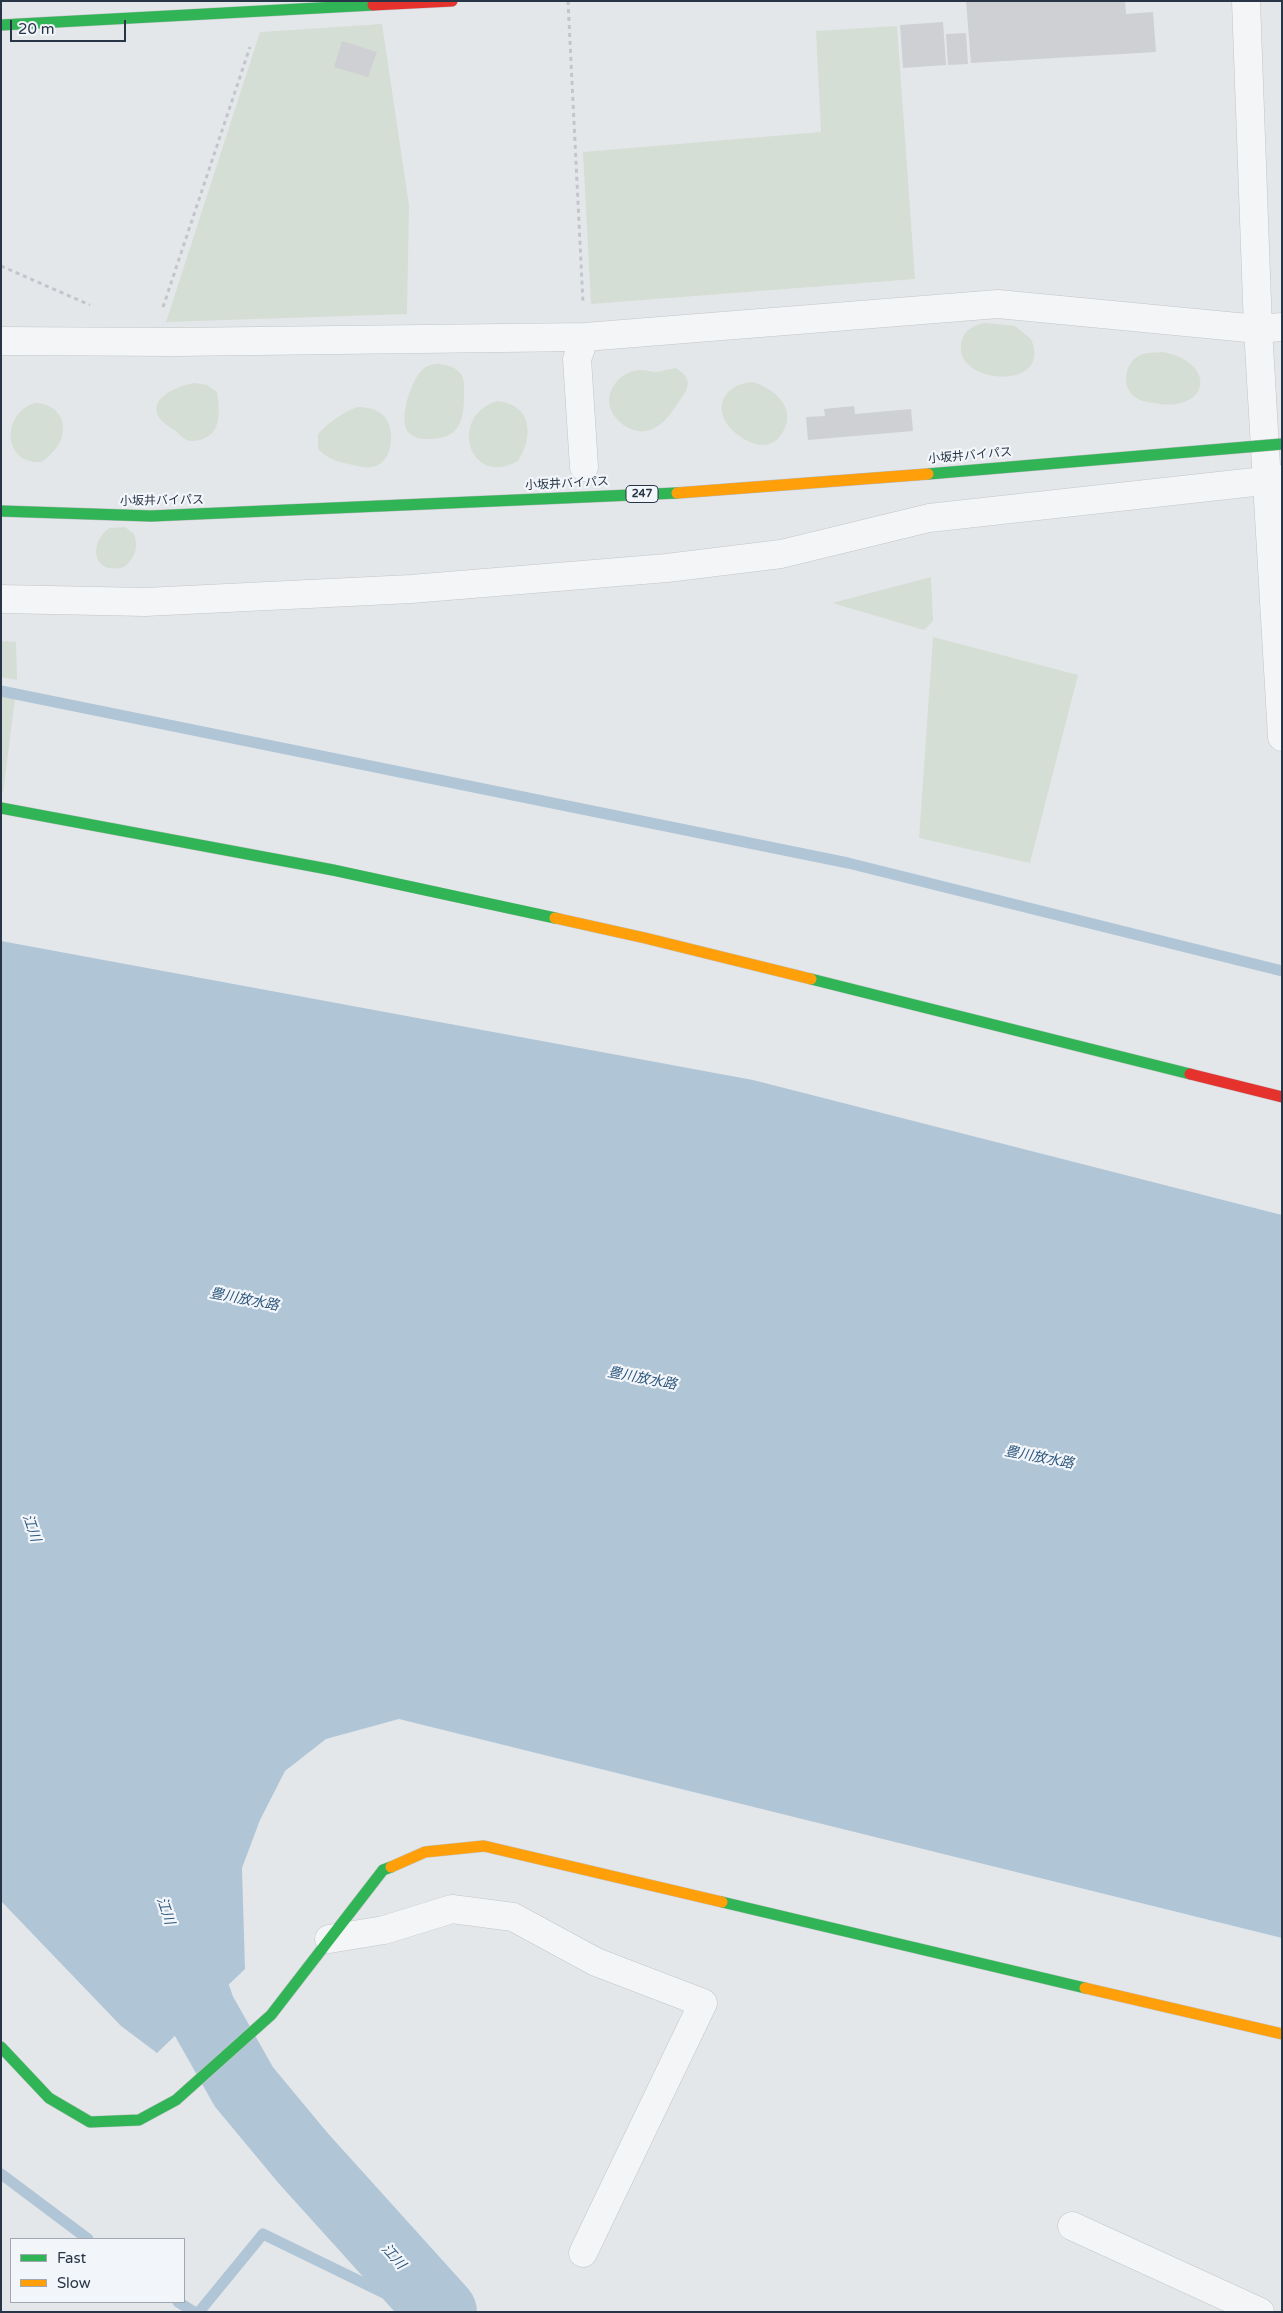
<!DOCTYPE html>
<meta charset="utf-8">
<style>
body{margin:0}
#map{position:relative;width:1283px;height:2313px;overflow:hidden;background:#e4e7ea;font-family:"Varela Round",sans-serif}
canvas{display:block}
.frame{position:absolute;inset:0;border:2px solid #283546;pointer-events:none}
.legend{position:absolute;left:10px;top:2238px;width:175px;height:65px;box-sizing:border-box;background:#f2f5f9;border:1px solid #a1a8b1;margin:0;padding:6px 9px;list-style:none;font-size:15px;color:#283546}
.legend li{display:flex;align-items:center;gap:10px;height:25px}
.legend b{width:25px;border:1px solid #a1a8b1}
.scale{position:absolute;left:10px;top:20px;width:116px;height:22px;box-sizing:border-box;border:2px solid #283546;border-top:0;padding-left:6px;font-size:15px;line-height:18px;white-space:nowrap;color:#283546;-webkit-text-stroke:4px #f2f5f9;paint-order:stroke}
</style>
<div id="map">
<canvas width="1283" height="2313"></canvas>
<div class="frame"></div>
<ul class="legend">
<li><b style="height:6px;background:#30b455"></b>Fast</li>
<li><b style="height:6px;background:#ff9f0a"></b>Slow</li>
</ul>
<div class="scale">20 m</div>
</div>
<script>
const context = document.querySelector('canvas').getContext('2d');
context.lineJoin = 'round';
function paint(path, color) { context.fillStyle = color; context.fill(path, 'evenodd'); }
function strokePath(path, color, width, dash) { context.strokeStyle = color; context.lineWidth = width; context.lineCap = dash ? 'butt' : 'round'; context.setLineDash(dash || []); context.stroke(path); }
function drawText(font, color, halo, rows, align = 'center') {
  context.font = font + ' "Varela Round","Noto Sans JP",sans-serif'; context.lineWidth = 4.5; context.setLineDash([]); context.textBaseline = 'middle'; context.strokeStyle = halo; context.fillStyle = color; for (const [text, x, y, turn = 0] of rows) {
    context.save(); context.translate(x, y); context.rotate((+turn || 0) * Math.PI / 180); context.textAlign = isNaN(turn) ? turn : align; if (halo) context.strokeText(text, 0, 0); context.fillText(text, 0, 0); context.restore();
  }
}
const green = new Path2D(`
 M 382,24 L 409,205 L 407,314 L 166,322 L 260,32 Z
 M 897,26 L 915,279 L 591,304 L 583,152 L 821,132 L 816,31 Z
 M 985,323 L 1015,326 L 1031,339 C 1055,393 948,385 962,340 C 965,329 975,325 985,323 Z
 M 1163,352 C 1219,363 1209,414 1154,403 C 1144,402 1136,400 1130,392 C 1121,379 1128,358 1143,354 C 1149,352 1156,353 1163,352 Z
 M 439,364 C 447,365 454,366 460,373 C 465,378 464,387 464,395 C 464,422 459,440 427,439 C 421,439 414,438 409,433 C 397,422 411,380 422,370 C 427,365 433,364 439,364 Z
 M 676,368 C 680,371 685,374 687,379 C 690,389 683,395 678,403 C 666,422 649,441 625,426 C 617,421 609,411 609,401 C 610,383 625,370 642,370 C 647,370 653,373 657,372 C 664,371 669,369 676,368 Z
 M 753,382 C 775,389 797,408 783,432 C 779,439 773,444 765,445 C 749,446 727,430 723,416 C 716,396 736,382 753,382 Z
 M 195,383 L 207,385 L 217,392 C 220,411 222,434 200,440 C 195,441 188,442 185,439 C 181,437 179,434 176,431 C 171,428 165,424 161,420 C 144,398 180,385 195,383 Z
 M 498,401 C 532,405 534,436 518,461 C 468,489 448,414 498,401 Z
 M 35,403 C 58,403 70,423 59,444 C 55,451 48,457 42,462 C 1,465 2,412 35,403 Z
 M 357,407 C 367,407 378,409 385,417 C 395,429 393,458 378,465 C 369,470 358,466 348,464 C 335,461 327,458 318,449 L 318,434 C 329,422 342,413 357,407 Z
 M 125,527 L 134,534 C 139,548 135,558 124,567 C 94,576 87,545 109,528 Z
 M 931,577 L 933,621 L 924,630 L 832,603 Z
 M 933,637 L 1078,675 L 1030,863 L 919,838 Z
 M 1,641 L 16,642 L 17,680 L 1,677 Z
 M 1,695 L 15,698 L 3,793 L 1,793 Z`);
const water = new Path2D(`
 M 1,941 L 753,1080 L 1282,1215 L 1282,1938 L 399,1719 L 326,1739 L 285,1771 L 260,1820 L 242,1868 L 245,1969 L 157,2053 L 121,2026 L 1,1901 Z`);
const stream = new Path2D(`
 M 1,691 L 848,863 L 1282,971
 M 1,2174 L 88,2239
 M 178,2302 L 194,2312
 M 199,2312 L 263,2234 L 423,2312`);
const river = new Path2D(`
 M 169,1921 L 201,2011 L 244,2087 L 303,2158 L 442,2312`);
const building = new Path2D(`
 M 966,1 L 1125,1 L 1126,14 L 1153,12 L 1156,52 L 971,63 Z
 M 943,22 L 946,65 L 903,68 L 900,25 Z
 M 966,33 L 968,64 L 948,65 L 946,34 Z
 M 342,41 L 377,52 L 368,77 L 334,67 Z
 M 854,406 L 855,414 L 911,409 L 913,431 L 808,440 L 806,417 L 825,416 L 824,409 Z`);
const path = new Path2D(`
 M 568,1 L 583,303
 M 1,266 L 90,305
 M 163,307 L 250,47`);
const street = new Path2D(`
 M 1246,1 L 1258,329 L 1282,737
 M 1,341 L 174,342 L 585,337 L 998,304 L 1258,329 L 1282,327
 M 584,467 L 577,359 L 585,337
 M 1,599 L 145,602 L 411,589 L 667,568 L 781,554 L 929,518 L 1282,479
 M 329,1939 L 384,1930 L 452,1909 L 513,1917 L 596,1962 L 703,2003 L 583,2253
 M 1072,2226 L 1260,2312`);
const fast = new Path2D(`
 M 1,25 L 373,5
 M 1,808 L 333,870 L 555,918
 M 811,979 L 1190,1074
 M 722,1902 L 1085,1988
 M 1,2047 L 49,2098 L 90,2122 L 139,2120 L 176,2100 L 271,2015 L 383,1870 L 391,1867`);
const slow = new Path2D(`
 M 555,918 L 645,938 L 811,979
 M 391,1867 L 425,1852 L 484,1846 L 722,1902
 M 1085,1988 L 1282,2034`);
const jam = new Path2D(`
 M 373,5 L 452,1
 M 1190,1074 L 1282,1097`);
const fastBridge = new Path2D(`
 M 928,474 L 1282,444
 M 1,511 L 151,516 L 677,493`);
const slowBridge = new Path2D(`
 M 677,493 L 928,474`);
const shields = [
 [642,494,32]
];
const shieldNames = [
 ["247",642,494]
];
const streetNames = [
 ["小坂井バイパス",970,456,-5],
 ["小坂井バイパス",567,484,-3],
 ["小坂井バイパス",162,501,-1]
];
const waterNames = [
 ["豊川放水路",244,1300,11],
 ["豊川放水路",642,1379,11],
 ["豊川放水路",1039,1458,11],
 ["江川",31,1528,71],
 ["江川",165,1911,71],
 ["江川",393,2257,48]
];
paint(green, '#d5ded4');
paint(water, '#b0c6d7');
strokePath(stream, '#b0c6d7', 11);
strokePath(river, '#b0c6d7', 70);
paint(building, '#ced0d3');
strokePath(street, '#c2c5c8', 29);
strokePath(fast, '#c2c5c8', 12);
strokePath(slow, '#c2c5c8', 12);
strokePath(jam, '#c2c5c8', 12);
strokePath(path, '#c2c5ca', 3, [4, 4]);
strokePath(street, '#f3f5f6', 28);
strokePath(fast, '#30b455', 11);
strokePath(slow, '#ff9f0a', 11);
strokePath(jam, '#e5322d', 11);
strokePath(fastBridge, '#b6babf', 12, []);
strokePath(slowBridge, '#b6babf', 12, []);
strokePath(fastBridge, '#30b455', 11);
strokePath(slowBridge, '#ff9f0a', 11);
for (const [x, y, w] of shields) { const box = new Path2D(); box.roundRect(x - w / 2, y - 8.5, w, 17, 4); context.fillStyle = '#f2f5f9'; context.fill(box); strokePath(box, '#283546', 1); }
drawText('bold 11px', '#283546', null, shieldNames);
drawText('12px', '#283546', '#f2f5f9', streetNames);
drawText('italic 14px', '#2e587e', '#f2f5f9', waterNames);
</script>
